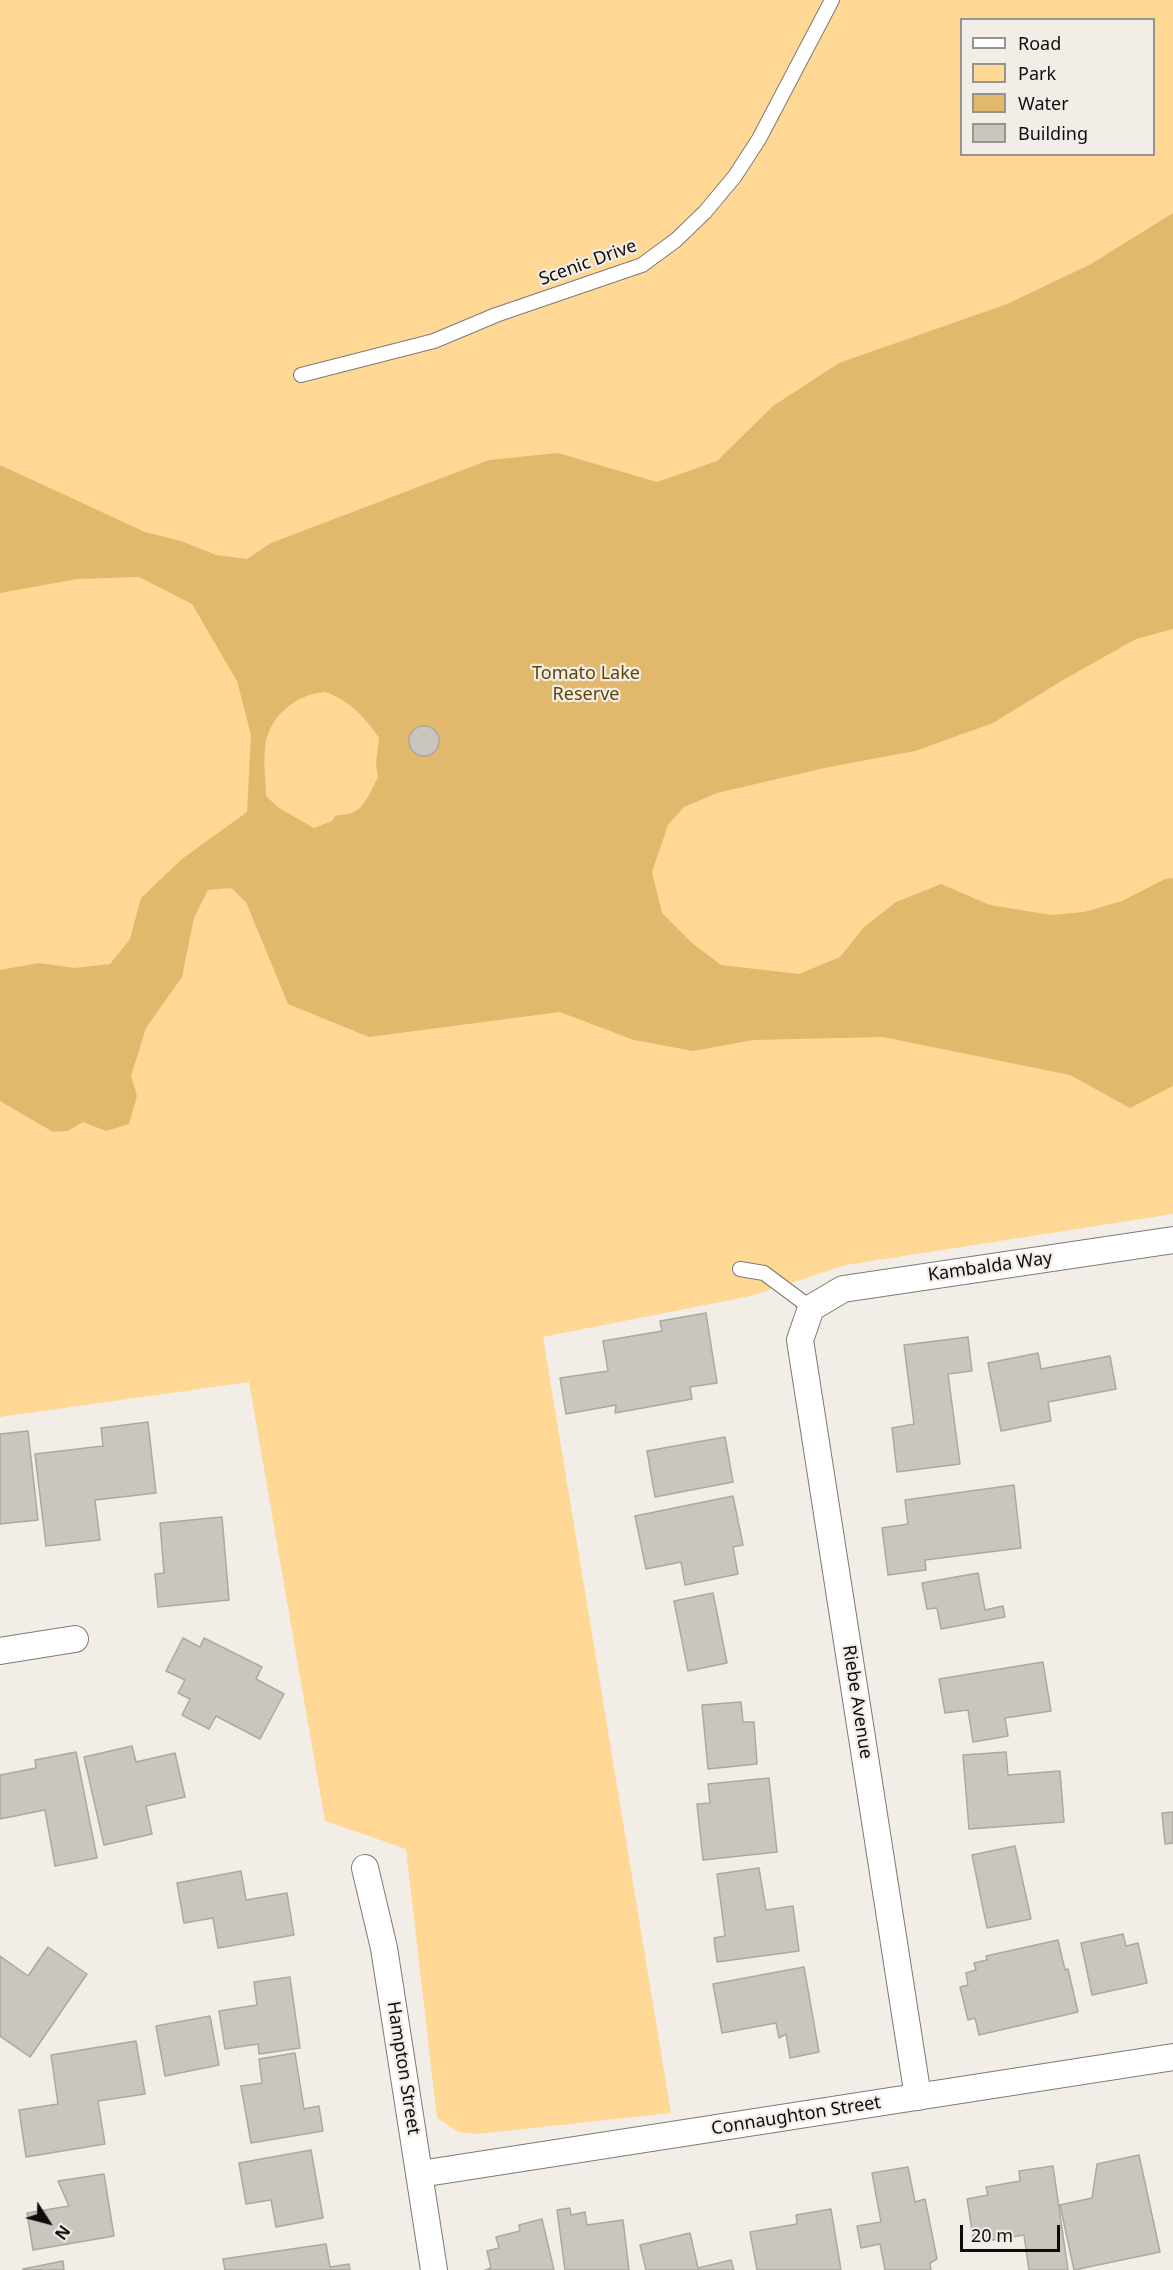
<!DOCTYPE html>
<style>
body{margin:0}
#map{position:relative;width:1173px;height:2270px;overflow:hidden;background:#f2eee7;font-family:"Noto Sans",sans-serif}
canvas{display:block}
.legend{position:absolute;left:960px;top:18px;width:195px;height:138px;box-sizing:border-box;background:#f2eee7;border:2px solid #97948f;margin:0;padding:8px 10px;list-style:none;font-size:18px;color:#0f0d0b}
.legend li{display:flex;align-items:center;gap:12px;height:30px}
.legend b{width:30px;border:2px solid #97948f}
.north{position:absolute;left:18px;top:2192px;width:60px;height:60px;-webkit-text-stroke:4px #f2eee7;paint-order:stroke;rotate:126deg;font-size:16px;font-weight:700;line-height:24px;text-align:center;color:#0f0d0b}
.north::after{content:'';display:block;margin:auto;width:21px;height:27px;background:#0f0d0b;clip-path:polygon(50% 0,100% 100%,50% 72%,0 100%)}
.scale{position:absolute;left:960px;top:2225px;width:100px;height:27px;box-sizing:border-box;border:3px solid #0f0d0b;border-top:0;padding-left:8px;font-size:18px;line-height:21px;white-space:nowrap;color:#0f0d0b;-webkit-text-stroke:4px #f2eee7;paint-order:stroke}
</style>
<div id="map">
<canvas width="1173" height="2270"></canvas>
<ul class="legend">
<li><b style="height:8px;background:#fff"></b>Road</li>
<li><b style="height:16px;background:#ffd896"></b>Park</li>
<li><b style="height:16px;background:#e2b86d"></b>Water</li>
<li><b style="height:16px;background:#c9c5bf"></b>Building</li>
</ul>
<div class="north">N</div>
<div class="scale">20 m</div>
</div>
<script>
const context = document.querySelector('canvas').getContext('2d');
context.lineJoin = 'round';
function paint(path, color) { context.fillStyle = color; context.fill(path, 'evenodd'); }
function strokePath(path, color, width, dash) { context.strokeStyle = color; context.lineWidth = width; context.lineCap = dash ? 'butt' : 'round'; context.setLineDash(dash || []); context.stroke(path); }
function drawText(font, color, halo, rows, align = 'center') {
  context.font = font + ' "Noto Sans",sans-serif'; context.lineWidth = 4.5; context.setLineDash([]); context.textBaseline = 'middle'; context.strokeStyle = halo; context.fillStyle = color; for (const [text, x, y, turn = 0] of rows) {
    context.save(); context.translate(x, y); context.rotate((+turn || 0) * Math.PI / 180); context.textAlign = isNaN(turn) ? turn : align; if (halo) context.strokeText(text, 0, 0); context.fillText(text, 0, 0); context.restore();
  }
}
const green = new Path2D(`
 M 0,0 L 1173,0 L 1173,1214 L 846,1265 L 751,1296 L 543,1337 L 671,2113 L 477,2134 L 459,2132 L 437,2118 L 406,1849 L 325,1821 L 249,1382 L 0,1417 ZM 962,20 L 1154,20 L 1154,154 L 962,154 Z`);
const water = new Path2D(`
 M 1173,213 L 1173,629 L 1136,639 L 1063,680 L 993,723 L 915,751 L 829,767 L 717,793 L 684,807 L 668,825 L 652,872 L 662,913 L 692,943 L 721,965 L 799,974 L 840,957 L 864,927 L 896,902 L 941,884 L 990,905 L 1051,915 L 1084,912 L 1122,901 L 1165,879 L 1173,878 L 1173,1086 L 1130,1108 L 1070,1075 L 883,1037 L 753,1040 L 693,1051 L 634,1040 L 560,1012 L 369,1037 L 288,1004 L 246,902 L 231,888 L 208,890 L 194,918 L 182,977 L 146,1028 L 131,1076 L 137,1096 L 129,1124 L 106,1131 L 83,1122 L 68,1131 L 53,1132 L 0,1101 L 0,970 L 39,963 L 74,968 L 110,964 L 130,939 L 141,898 L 182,859 L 247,812 L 251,735 L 237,681 L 192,604 L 139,577 L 77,579 L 0,593 L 0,465 L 145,532 L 181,541 L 216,555 L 247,559 L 271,543 L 489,460 L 558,453 L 657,482 L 717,461 L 773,406 L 839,363 L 1007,304 L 1091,264 ZM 325,692 C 349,700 365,717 379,738 L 376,764 L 378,777 L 368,797 L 359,809 L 352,813 L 335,816 L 332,821 L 314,828 L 279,808 L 266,796 C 266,781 263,764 265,749 C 267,718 295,694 325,692 Z`);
const building = new Path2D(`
 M409 741a15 15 0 1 1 30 0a15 15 0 1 1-30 0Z
 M 706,1313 L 717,1383 L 690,1387 L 692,1399 L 615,1413 L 616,1405 L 566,1414 L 560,1378 L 608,1371 L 603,1341 L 662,1331 L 660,1321 Z
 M 968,1337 L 972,1371 L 948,1374 L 960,1464 L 897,1472 L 892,1428 L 914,1424 L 904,1345 Z
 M 1038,1353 L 1041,1369 L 1110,1356 L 1116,1389 L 1048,1402 L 1051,1421 L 1001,1431 L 988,1363 Z
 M 148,1422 L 156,1493 L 95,1500 L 100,1540 L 46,1546 L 35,1454 L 103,1446 L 101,1428 Z
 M 28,1431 L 38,1520 L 0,1524 L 0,1434 Z
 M 725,1437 L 733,1482 L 655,1497 L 647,1451 Z
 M 1014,1485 L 1021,1548 L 925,1560 L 926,1570 L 888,1575 L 882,1528 L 908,1524 L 905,1500 Z
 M 733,1496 L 743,1545 L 733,1547 L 738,1574 L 685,1585 L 681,1562 L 646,1569 L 635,1516 Z
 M 222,1517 L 229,1600 L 158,1607 L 155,1574 L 164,1573 L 160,1523 Z
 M 978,1573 L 985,1610 L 1003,1606 L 1005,1617 L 941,1629 L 937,1608 L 927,1609 L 922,1583 Z
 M 713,1593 L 727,1663 L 688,1671 L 674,1601 Z
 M 183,1638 L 200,1647 L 204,1638 L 262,1667 L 256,1679 L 284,1694 L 260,1739 L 216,1716 L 209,1729 L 182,1715 L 190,1699 L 178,1693 L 185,1680 L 166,1671 Z
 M 1043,1662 L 1051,1711 L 1005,1718 L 1008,1736 L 973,1742 L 968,1710 L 945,1713 L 939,1679 Z
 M 741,1702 L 743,1722 L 754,1722 L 757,1764 L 708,1769 L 702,1705 Z
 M 132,1746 L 136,1762 L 175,1753 L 185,1797 L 146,1806 L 152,1834 L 104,1845 L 84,1757 Z
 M 76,1752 L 97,1858 L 55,1866 L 45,1810 L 0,1819 L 0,1775 L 36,1768 L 35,1760 Z
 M 1006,1752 L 1008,1775 L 1060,1771 L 1064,1822 L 969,1829 L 963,1755 Z
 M 769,1778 L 777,1852 L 703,1860 L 697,1804 L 710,1803 L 708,1784 Z
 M 1173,1812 L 1173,1843 L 1165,1844 L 1162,1813 Z
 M 1015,1846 L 1031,1919 L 987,1928 L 972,1855 Z
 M 759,1868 L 766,1910 L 793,1906 L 799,1951 L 717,1962 L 714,1938 L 725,1936 L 717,1874 Z
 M 241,1871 L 246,1900 L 287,1893 L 294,1935 L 218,1948 L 213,1918 L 184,1923 L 177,1883 Z
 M 1123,1934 L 1126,1946 L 1138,1943 L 1147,1983 L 1092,1995 L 1081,1943 Z
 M 1058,1940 L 1065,1970 L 1068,1969 L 1078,2012 L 979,2035 L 975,2018 L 968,2020 L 960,1987 L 968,1985 L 966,1973 L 976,1970 L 974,1963 L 987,1960 L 986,1956 Z
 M 48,1947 L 87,1974 L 30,2057 L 0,2036 L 0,1956 L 28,1976 Z
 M 804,1967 L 819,2052 L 790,2058 L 786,2034 L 779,2038 L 776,2023 L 722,2033 L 713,1984 Z
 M 290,1977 L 300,2048 L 259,2054 L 258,2044 L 225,2049 L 219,2011 L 257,2005 L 254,1982 Z
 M 210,2016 L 219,2065 L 165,2076 L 156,2026 Z
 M 136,2041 L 145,2094 L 98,2101 L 105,2144 L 26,2157 L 19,2110 L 58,2104 L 51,2055 Z
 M 295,2053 L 304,2109 L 319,2106 L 323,2131 L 251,2143 L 241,2086 L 262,2083 L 259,2059 Z
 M 311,2150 L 323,2218 L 276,2227 L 271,2200 L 246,2204 L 239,2163 Z
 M 1139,2155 L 1160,2252 L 1074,2270 L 1060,2205 L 1092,2198 L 1097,2164 Z
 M 1053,2166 L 1068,2270 L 1029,2270 L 1024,2235 L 974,2243 L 967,2199 L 988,2195 L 986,2187 L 1020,2181 L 1019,2171 Z
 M 908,2167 L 915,2202 L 925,2199 L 937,2259 L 930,2263 L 931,2270 L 885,2270 L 880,2244 L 861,2248 L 857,2226 L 881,2222 L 872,2173 Z
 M 104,2174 L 114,2236 L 33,2250 L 27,2213 L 69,2206 L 58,2181 Z
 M 570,2208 L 571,2215 L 585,2212 L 587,2225 L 623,2220 L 629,2270 L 565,2270 L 557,2210 Z
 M 831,2209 L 841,2270 L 757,2270 L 750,2232 L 797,2224 L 796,2215 Z
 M 542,2219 L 554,2270 L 485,2270 L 491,2268 L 487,2251 L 499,2248 L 496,2237 L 520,2231 L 519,2225 Z
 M 690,2233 L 698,2268 L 731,2260 L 734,2270 L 646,2270 L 640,2245 Z
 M 326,2244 L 330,2267 L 349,2264 L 350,2270 L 225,2270 L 223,2259 Z
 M 63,2261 L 64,2270 L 23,2270 L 23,2269 Z`);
const service = new Path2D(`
 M 301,375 L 434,341 L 496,315 L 642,265 L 676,240 L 705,212 L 735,176 L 759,139 L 832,0
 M 740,1269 L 764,1273 L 811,1308`);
const minor = new Path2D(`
 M 0,1651 L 75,1639
 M 365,1868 L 384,1948 L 434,2270
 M 918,2097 L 800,1340 L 811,1308 L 843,1289 L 1173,1240
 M 420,2174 L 1173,2057`);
const streetNames = [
 ["Scenic Drive",588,263,-20],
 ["Kambalda Way",990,1267,-8],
 ["Riebe Avenue",857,1702,81],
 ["Hampton Street",403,2068,81],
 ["Connaughton Street",796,2116,-9]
];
const parkNames = [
 ["Tomato Lake",586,674],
 ["Reserve",586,695]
];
paint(green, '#ffd896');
paint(water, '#e2b86d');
paint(building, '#c9c5bf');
strokePath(building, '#aca8a2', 1.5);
strokePath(service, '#7e7a74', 16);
strokePath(minor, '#7e7a74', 28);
strokePath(service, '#fff', 14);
strokePath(minor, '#fff', 26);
drawText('18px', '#0f0d0b', '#f2eee7', streetNames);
drawText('18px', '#604406', '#f2eee7', parkNames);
</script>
